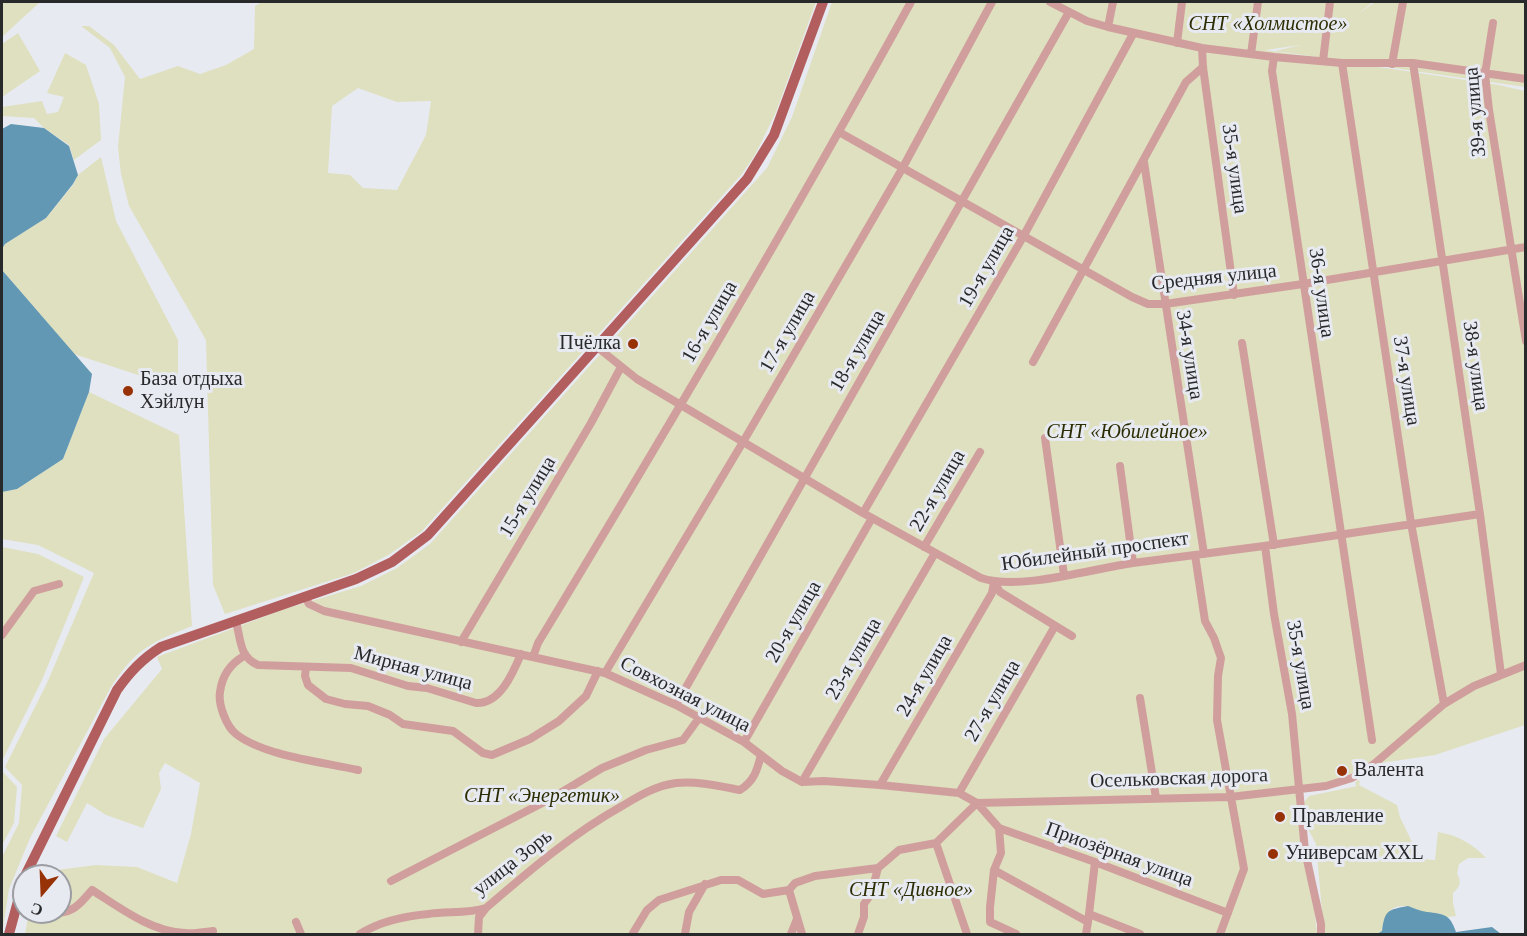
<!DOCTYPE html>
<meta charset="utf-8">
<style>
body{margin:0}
#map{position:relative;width:1527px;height:936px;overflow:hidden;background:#e8eaf1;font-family:"Times New Roman",serif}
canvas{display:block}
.frame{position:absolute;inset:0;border:3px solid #28292b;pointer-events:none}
.north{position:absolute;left:12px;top:864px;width:60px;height:60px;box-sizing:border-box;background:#e8eaf1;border:2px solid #9b9da2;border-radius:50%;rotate:199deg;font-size:16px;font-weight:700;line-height:24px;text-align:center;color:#28292b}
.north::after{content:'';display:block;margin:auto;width:21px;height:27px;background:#973106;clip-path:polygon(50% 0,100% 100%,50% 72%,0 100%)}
</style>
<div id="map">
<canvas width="1527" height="936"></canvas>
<div class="frame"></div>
<div class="north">С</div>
</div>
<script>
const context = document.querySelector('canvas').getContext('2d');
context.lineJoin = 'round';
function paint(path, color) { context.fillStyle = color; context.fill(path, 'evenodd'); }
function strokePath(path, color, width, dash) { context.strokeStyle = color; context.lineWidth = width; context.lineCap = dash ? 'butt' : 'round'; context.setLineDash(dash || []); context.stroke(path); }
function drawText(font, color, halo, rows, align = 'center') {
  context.font = font + ' "Times New Roman",serif'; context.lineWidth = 6; context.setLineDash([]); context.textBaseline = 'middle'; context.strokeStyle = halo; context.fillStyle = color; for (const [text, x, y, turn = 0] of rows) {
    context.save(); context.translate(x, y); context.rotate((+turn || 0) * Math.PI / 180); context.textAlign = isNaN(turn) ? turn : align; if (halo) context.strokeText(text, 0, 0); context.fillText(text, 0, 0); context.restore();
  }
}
const green = new Path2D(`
 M 2,2 L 40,2 L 2,37 Z
 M 262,2 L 816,2 L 776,112 L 755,155 L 741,175 L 422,531 L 390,554 L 354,573 L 225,614 L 213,585 L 206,340 L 129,206 L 121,174 L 118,147 L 125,77 L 110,48 L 81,26 L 89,26 L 114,45 L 140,79 L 178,66 L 200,74 L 226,65 L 254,49 L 255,6 ZM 358,88 L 397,102 L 431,101 L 426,135 L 397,190 L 363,188 L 350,175 L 328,173 L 332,106 Z
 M 832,2 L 1373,2 L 1357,15 L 1375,2 L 1525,2 L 1525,87 L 1275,51 L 1301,45 L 1265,50 L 1499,85 L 1525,91 L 1525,725 L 1435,755 L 1374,764 L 1352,778 L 1301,789 L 1317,934 L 25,934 L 29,912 L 60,912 L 60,876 L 51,876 L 57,870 L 96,865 L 137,867 L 177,883 L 191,834 L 200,783 L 165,763 L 159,773 L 161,789 L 143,828 L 106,815 L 87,803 L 67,842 L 56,836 L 104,739 L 162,669 L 157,657 L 285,609 L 361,586 L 397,568 L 430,544 L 767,168 L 792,117 Z
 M 18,33 L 40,71 L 2,97 L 2,44 Z
 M 65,53 L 86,65 L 99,104 L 101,140 L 74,160 L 69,145 L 44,128 L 34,118 L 2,116 L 2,107 L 42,101 L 47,114 L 58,112 L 64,97 L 47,93 Z
 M 101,157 L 116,221 L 178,340 L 178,388 L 74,354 L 2,270 L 2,249 L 5,244 L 46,218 L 73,185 L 78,175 Z
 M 89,392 L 179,435 L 192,626 C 152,642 135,649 111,687 L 30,838 L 9,889 L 2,934 L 2,857 L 19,823 L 22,785 L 5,767 L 47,683 L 94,573 L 38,545 L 2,539 L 2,492 L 17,489 L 63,459 Z
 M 2,547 L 38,554 L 84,577 L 42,680 L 2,761 Z
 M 2,771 L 17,787 L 14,823 L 2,845 Z
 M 1357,780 L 1360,781 L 1359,785 L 1397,805 L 1400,817 L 1420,859 L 1435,860 L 1438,832 C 1457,835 1473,844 1486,858 L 1468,858 L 1459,864 L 1457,874 C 1462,882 1460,887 1453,893 L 1453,903 L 1456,916 L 1447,917 C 1439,912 1434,914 1424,912 C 1419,911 1415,908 1410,907 C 1390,902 1385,915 1382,931 L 1377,934 L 1324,934 L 1316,844 L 1307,827 L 1304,802 L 1309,796 L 1357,786 L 1355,784 Z`);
const water = new Path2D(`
 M 11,124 L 44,128 L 69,146 L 78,175 L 73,184 L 46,218 L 5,244 L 2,249 L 2,129 Z
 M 2,270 L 92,374 L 89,392 L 63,459 L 17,489 L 2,492 Z
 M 1408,906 C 1414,908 1420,911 1427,912 C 1444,914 1450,914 1456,932 L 1492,927 L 1501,934 L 1377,934 L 1382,931 C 1385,910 1387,910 1408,906 Z`);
const minor = new Path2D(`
 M 1050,2 L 1087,21 L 1108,27 L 1202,48 L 1274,57 L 1342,63 L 1413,63 L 1526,79
 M 1493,23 L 1485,74 L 1489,110 L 1526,341
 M 1108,27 L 1113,2
 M 1177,43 L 1182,2
 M 1202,48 L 1203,67 L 1234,295
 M 1251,54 L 1258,2
 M 1274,57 L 1272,71 L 1372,740
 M 1323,61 L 1330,2
 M 1342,63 L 1411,523 L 1444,704
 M 1413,63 L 1480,514 L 1501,674
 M 1392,64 L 1403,2
 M 839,132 L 1132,297 L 1148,304 L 1165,304 L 1303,284 L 1526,247
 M 1144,162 L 1204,554
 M 1242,343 L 1274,545
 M 597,347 L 637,379 L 863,513 L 981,578 C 1019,591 1091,569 1133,563 C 1177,557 1220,552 1264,546 C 1336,536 1408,524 1480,514
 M 1033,362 L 1186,82 L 1203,67
 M 1045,438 L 1064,575
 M 1120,466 L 1133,563
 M 863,513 L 1023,237 L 1133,34
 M 1265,546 L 1274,614 L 1292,714 L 1305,851 L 1321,924 L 1321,934
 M 924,547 L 980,452
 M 1195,555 L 1205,621 L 1214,638 L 1221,658 L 1218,676 L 1217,720 L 1244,869 L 1220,934
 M 994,582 L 1000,592 L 1072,636
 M 305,597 L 309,604 L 324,611 L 605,673 L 676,705 L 744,742 L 782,771 L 802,782 L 824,781 L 880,785 L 959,793 L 977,803 L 999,828 L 1001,853 L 994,870 L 990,907 L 990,922 L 1016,934
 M 236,622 C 241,639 239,657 258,665 L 351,668 L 408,686 L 427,688 L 476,703 C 500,704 513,673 521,654
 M 2,635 L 34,591 L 59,584
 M 461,642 L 591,423 L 621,367
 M 244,656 C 230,664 222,676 220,692 C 218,704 226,726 236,734 C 264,756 323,762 358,770
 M 533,657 L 538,643 C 666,431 792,219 911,2
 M 306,667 L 305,676 L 308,685 L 326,699 L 345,704 L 368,706 L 390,715 L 403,724 L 453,731 L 483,753 L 492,755 L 530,739 L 559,721 L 586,696 L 598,671
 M 605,673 L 743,442 L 902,169 L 992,2
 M 1140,698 L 1156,798
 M 676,705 L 1069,12
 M 744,742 L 872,518
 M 802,782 L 935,553
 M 880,785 L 992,593 L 994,582
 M 959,793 L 1055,626
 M 977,803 L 1230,797 L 1326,786 L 1352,778 L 1374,764 L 1444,704 L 1474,686 L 1526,665
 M 999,828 L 1095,862 L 1228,913
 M 936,843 L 967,934
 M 994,870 L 1088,922 L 1089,914 L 1140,934
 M 391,881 L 552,798 L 602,768 L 646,750 L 683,740 L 699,718
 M 53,912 C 72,915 81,903 92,890 C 119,907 151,932 185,933 C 194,934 203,932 213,931
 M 1089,914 L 1095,862
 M 296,922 L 301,934
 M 633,933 L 647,910 L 659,900 L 721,880 L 738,880 L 763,894 L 789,890
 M 360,934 C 379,922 405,916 428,914 C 447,911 467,914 486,908 C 529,871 572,834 622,806 C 639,796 655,786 676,783 C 698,781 719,786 740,790 C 754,781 757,771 761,755
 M 478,934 L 479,917 L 486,908
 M 685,934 L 689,912 L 705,884
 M 791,934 L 797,919
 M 802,934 L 789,890 L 795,883 L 815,876 L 878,868 L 899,850 L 936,843 L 977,803
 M 858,934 L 864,917 L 864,904 L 871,894 L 878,868
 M 1086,934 L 1088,922`);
const major = new Path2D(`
 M 25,876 L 117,690 C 130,672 142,659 161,647 L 356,579 L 392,562 L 428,535 L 747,179 L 774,135 L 823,2
 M 9,934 L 24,879`);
const markers = [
 [633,344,6,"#973106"],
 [128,391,6,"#973106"],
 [1342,771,6,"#973106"],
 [1280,817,6,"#973106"],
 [1273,854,6,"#973106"]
];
const parkNames = [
 ["СНТ «Холмистое»",1268,25],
 ["СНТ «Юбилейное»",1127,433],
 ["СНТ «Энергетик»",542,797],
 ["СНТ «Дивное»",911,891]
];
const streetNames = [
 ["39-я улица",1476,112,-95],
 ["35-я улица",1234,169,82],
 ["19-я улица",987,267,-60],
 ["Средняя улица",1214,278,-6],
 ["36-я улица",1321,293,82],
 ["16-я улица",710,322,-60],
 ["17-я улица",788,332,-60],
 ["18-я улица",858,351,-60],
 ["34-я улица",1189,355,81],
 ["38-я улица",1475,366,82],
 ["37-я улица",1406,381,81],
 ["22-я улица",938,491,-60],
 ["15-я улица",528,497,-59],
 ["Юбилейный проспект",1095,552,-8],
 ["20-я улица",794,622,-60],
 ["23-я улица",854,659,-60],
 ["35-я улица",1300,665,80],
 ["Мирная улица",413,669,15],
 ["24-я улица",925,676,-60],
 ["Совхозная улица",685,695,27],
 ["27-я улица",993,701,-60],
 ["Осельковская дорога",1179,779,-2],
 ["Приозёрная улица",1119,855,20],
 ["улица Зорь",513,863,-38]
];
const poiNames = [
 ["Пчёлка",621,344,"right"],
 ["База отдыха",140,380],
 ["Хэйлун",140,403],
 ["Валента",1354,771],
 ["Правление",1292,817],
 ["Универсам XXL",1285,854]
];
paint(green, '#dee0bf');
paint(water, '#6298b3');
strokePath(minor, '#d09f9d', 8);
strokePath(major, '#b25e5e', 10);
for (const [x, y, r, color] of markers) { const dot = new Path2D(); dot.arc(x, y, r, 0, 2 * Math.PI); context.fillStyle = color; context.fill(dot); strokePath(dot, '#e8eaf1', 2); }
drawText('italic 20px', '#2c2d03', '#e8eaf1', parkNames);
drawText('20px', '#28292b', '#e8eaf1', streetNames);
drawText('20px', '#28292b', '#e8eaf1', poiNames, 'left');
</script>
